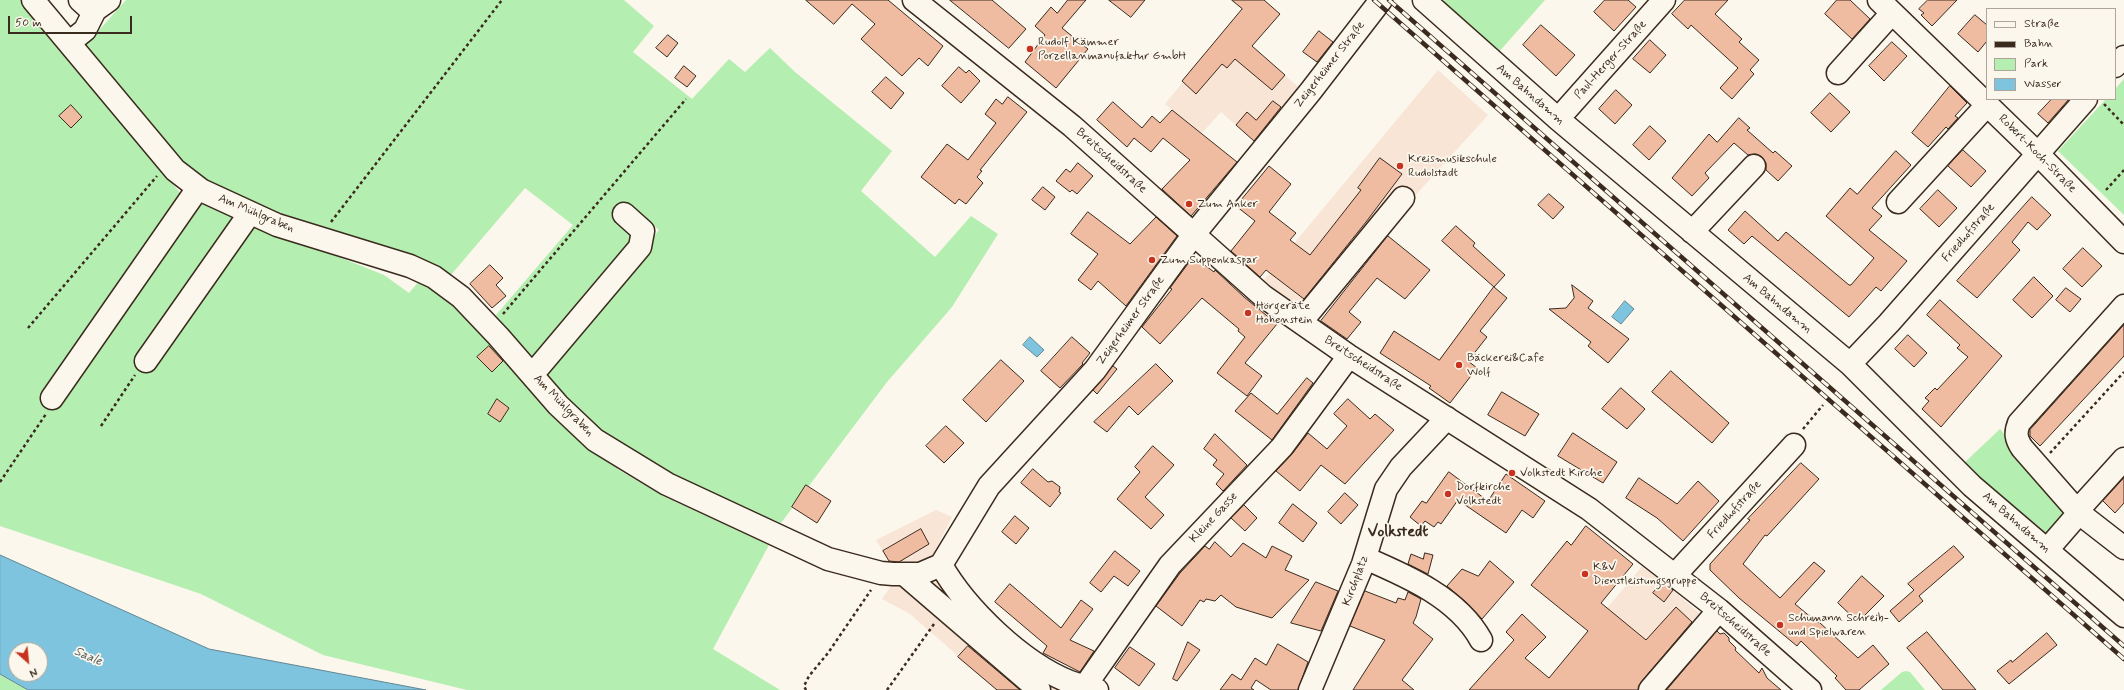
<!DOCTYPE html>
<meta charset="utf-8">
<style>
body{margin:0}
#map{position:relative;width:2124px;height:690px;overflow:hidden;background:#fbf7ec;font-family:Mynerve,sans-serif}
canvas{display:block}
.legend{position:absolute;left:1986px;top:8px;width:130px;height:92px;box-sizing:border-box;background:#fbf7ec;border:1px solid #aea59a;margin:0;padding:5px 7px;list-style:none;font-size:12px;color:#3b2a1e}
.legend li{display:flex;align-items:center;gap:8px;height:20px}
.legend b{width:20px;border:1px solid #aea59a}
.north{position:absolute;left:8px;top:642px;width:40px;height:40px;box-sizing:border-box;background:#fbf7ec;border:1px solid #aea59a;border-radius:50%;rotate:153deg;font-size:11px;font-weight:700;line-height:16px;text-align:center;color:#3b2a1e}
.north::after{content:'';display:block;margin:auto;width:14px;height:18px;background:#c8321e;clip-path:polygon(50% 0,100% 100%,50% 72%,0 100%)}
.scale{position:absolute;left:8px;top:16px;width:124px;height:18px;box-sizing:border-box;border:2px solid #3b2a1e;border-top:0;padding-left:5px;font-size:12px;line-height:14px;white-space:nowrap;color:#3b2a1e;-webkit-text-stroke:3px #fbf7ec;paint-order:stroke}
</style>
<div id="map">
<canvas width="2124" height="690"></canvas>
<ul class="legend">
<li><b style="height:5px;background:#fbf7ec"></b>Straße</li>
<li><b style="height:5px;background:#3b2a1e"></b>Bahn</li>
<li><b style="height:11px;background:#b5eeb1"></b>Park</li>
<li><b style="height:11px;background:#7ec4df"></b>Wasser</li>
</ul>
<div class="north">N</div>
<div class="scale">50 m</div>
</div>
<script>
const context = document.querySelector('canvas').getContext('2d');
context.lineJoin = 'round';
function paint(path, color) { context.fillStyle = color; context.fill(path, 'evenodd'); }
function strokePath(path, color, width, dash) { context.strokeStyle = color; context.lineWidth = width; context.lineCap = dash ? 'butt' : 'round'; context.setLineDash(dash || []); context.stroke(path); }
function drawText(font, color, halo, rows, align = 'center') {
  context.font = font + ' Mynerve,sans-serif'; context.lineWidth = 3.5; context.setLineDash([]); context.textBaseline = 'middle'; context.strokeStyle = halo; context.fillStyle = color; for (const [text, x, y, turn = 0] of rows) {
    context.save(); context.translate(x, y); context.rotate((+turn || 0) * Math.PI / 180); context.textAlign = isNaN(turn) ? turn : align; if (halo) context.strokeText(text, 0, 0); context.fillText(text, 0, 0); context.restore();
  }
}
const built = new Path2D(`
 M 1228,27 L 1302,90 L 1257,144 L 1221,112 L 1202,133 L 1165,104 Z
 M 1438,70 L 1488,115 L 1395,218 L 1313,316 L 1263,281 Z
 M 936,510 L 952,517 L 933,555 L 919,564 L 894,569 L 876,540 Z
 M 1643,565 L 1704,617 L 1639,690 L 1539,690 Z
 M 936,578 L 1060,689 L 1060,690 L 997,690 L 910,614 L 882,599 L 896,579 Z`);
const green = new Path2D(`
 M 0,0 L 24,0 L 181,194 L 384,275 L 409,293 L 421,279 L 453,301 L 510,365 L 619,470 L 665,497 L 769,545 L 713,649 L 780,690 L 467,690 L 323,655 L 201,594 L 0,526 Z
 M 126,0 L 624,0 L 654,26 L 633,52 L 692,99 L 729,59 L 745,72 L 770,48 L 795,72 L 892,151 L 861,191 L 935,257 L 971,216 L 998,234 L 952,307 L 887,382 L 781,523 L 704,491 L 640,461 L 581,420 L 539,378 L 659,230 L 630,204 L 617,219 L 640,241 L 532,365 L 496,315 L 573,225 L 525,188 L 450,276 L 251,206 L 204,181 L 167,146 L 84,47 Z
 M 1445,0 L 1545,0 L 1497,54 L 1443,2 Z
 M 2124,79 L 2124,215 L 2058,151 L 2106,99 L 2115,99 L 2115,89 Z
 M 2000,429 L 2067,511 L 2048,539 L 1964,463 Z
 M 1906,671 L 1910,672 L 1925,690 L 1881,690 L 1902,672 Z
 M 0,674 L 28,690 L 0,690 Z`);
const water = new Path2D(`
 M 1625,301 L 1634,309 L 1621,324 L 1612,317 Z
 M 1030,337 L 1044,350 L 1037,357 L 1023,345 Z
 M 0,555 L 209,649 L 426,690 L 28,690 L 0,674 ZM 16,650 L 40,650 L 40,674 L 16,674 Z`);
const building = new Path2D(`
 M 806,0 L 888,0 L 943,46 L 928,66 L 919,58 L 902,76 L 861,39 L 875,24 L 852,4 L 834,24 Z
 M 950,0 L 992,0 L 1026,29 L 1009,48 Z
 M 1068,0 L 1086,0 L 1062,28 L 1088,49 L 1056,88 L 1025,62 L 1045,35 L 1035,26 L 1051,7 L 1057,13 Z
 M 1109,0 L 1145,0 L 1131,17 Z
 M 1232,0 L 1264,0 L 1280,14 L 1252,46 L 1285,75 L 1272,90 L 1235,59 L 1227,68 L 1222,64 L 1196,94 L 1182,81 L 1242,9 Z
 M 1605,0 L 1628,0 L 1636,7 L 1614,31 L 1594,12 Z
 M 1685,0 L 1728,0 L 1715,14 L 1742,39 L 1739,42 L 1759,60 L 1750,70 L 1754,74 L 1732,99 L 1720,88 L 1738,68 L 1691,25 L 1688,29 L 1672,14 Z
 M 1837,0 L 1850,0 L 1870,19 L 1852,39 L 1825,14 Z
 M 1928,0 L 1957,0 L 1932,26 L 1921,15 L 1924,13 L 1919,9 Z
 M 1975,15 L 1987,25 L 1987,41 L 1978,52 L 1958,34 Z
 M 1541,25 L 1575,55 L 1556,76 L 1523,45 Z
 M 1319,31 L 1333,42 L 1317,62 L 1303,52 Z
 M 668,35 L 678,43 L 667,57 L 656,48 Z
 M 1650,40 L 1666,55 L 1650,73 L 1633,59 Z
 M 1892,42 L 1907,56 L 1884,81 L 1869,66 Z
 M 684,66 L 696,76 L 687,87 L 675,78 Z
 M 959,67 L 966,73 L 969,70 L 980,81 L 961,103 L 942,86 Z
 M 886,77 L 904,93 L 891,109 L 872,92 Z
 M 1950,86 L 1967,103 L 1955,116 L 1958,118 L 1948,129 L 1946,127 L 1928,147 L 1912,133 Z
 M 1616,90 L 1632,105 L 1615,124 L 1599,109 Z
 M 1830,93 L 1850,112 L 1831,132 L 1811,113 Z
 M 1008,97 L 1027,112 L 980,170 L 982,171 L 977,177 L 983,183 L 966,204 L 959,199 L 955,204 L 921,177 L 947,144 L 968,160 L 996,123 L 985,114 L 996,99 L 1002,104 Z
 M 2052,99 L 2069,99 L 2048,123 L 2038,114 Z
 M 1273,101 L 1281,107 L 1254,141 L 1236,125 L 1247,112 L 1256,120 Z
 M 1113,102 L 1142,128 L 1152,116 L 1160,123 L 1172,110 L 1237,162 L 1191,216 L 1162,189 L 1190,160 L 1163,138 L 1151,152 L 1134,138 L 1127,147 L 1097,120 Z
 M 71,105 L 82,117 L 71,128 L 59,116 Z
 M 1739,118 L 1750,128 L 1747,130 L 1773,153 L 1775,151 L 1792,166 L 1778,181 L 1766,170 L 1766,163 L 1762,157 L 1756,154 L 1748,155 L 1734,143 L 1705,173 L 1709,178 L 1692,196 L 1672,178 L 1709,134 L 1717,142 Z
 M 1650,126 L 1666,141 L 1649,160 L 1633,145 Z
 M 1963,150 L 1986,171 L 1971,187 L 1948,166 Z
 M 1896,151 L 1911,165 L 1872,208 L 1882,216 L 1869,230 L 1907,261 L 1881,291 L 1876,287 L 1849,317 L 1752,236 L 1744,244 L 1728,230 L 1745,211 L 1778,241 L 1786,232 L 1849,285 L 1851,285 L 1874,258 L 1826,216 L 1850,188 L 1857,194 Z
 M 1380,158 L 1402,174 L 1366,222 L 1304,299 L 1266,270 L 1260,277 L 1231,251 L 1255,221 L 1236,206 L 1269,166 L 1291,184 L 1269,212 L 1296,233 L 1290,240 L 1310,255 L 1361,190 L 1358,188 Z
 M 1078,163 L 1093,176 L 1077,194 L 1072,190 L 1070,192 L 1056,181 L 1066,169 L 1070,172 Z
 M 1043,187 L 1055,197 L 1045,210 L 1032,200 Z
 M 1938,190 L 1957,208 L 1939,227 L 1920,209 Z
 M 1549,194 L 1564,207 L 1553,219 L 1538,205 Z
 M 2032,197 L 2051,215 L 2037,230 L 2028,222 L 2012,242 L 2020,250 L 1977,298 L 1957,281 Z
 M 1088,212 L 1130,244 L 1156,217 L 1177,236 L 1126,306 L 1098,281 L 1091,290 L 1078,280 L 1098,254 L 1071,234 Z
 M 1456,226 L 1475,243 L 1473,246 L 1505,275 L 1494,287 L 1442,241 Z
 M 1388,236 L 1430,270 L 1405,299 L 1377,278 L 1349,312 L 1361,322 L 1347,339 L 1321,321 Z
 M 2083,248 L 2102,266 L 2082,287 L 2063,269 Z
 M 1198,260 L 1214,272 L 1215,270 L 1244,297 L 1277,324 L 1245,363 L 1262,376 L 1247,396 L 1217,373 L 1245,337 L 1238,331 L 1239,329 L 1202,298 L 1160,344 L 1142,327 L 1172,289 L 1170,288 L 1190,261 Z
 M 490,265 L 503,278 L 496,285 L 506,296 L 492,308 L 470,284 Z
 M 2034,277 L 2053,296 L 2032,318 L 2013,300 Z
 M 1572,285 L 1593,301 L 1588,308 L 1629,339 L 1608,363 L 1588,346 L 1591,342 L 1549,309 L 1566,308 L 1574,298 Z
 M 1494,287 L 1507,298 L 1480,331 L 1487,337 L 1468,361 L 1477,368 L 1450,403 L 1429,388 L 1431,386 L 1380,353 L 1394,331 L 1439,360 Z
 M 2066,288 L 2081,299 L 2070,312 L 2056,300 Z
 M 1940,300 L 2002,356 L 1941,427 L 1922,409 L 1929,401 L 1925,398 L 1935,388 L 1937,390 L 1968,357 L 1957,348 L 1960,345 L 1927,315 Z
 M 2124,325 L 2124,356 L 2040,446 L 2030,436 L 2030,430 Z
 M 1908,335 L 1927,353 L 1914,367 L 1895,349 Z
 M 1072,337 L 1090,353 L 1082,363 L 1083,364 L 1060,388 L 1041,371 Z
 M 489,346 L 503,361 L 492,372 L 477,357 Z
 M 1001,360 L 1024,381 L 986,422 L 963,400 Z
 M 1156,364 L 1173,381 L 1138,415 L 1129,406 L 1107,432 L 1094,422 Z
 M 1113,366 L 1117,369 L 1097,394 L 1093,390 Z
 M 1671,371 L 1729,423 L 1712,443 L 1652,392 Z
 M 1307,378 L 1313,383 L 1272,440 L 1235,411 L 1251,393 L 1277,414 Z
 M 1621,388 L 1645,409 L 1627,429 L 1602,409 Z
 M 1502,392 L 1539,414 L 1525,436 L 1488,415 Z
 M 497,399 L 509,408 L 500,422 L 488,414 Z
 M 1348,399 L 1370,419 L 1375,414 L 1394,430 L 1345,484 L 1321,465 L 1300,491 L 1276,471 L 1292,454 L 1308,433 L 1327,449 L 1347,426 L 1334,414 Z
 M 946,426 L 964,443 L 944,463 L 926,446 Z
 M 1573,433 L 1617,462 L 1603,483 L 1558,456 Z
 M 1215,434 L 1247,465 L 1223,491 L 1216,484 L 1224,474 L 1213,465 L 1217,460 L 1204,449 Z
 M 1153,446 L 1174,465 L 1145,497 L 1164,515 L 1151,529 L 1117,499 L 1140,472 L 1135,467 Z
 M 1801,463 L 1819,479 L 1767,536 L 1765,535 L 1743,564 L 1780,598 L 1814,562 L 1825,571 L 1795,604 L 1818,623 L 1819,622 L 1858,658 L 1873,645 L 1889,664 L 1859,690 L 1846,690 L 1835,678 L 1837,676 L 1801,641 L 1797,646 L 1739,598 L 1710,570 L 1710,564 L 1750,520 L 1748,519 Z
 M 1033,469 L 1048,482 L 1052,481 L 1060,487 L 1059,492 L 1061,493 L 1050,507 L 1021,483 Z
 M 1449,472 L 1488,501 L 1506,474 L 1545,501 L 1533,518 L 1522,510 L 1506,533 L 1458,500 L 1441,524 L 1438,522 L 1434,527 L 1425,521 L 1421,526 L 1410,517 L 1422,501 L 1426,503 Z
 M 1639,478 L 1677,504 L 1698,481 L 1719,501 L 1683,541 L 1657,518 L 1626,498 Z
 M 2124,478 L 2124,503 L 2115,513 L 2103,501 Z
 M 806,485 L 831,501 L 817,523 L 792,507 Z
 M 1345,493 L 1358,505 L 1341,524 L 1328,512 Z
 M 1293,504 L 1317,523 L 1303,542 L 1279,523 Z
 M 1244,505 L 1257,518 L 1245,531 L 1231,518 Z
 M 1015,516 L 1029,528 L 1016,544 L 1002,532 Z
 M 1586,526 L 1633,564 L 1601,603 L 1646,640 L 1676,607 L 1692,622 L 1641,682 L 1638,690 L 1469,690 L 1514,640 L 1506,632 L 1522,614 L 1546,637 L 1525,658 L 1549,678 L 1588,631 L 1531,585 L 1567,541 L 1571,545 Z
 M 921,529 L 929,544 L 899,562 L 889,561 L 883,551 Z
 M 1215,542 L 1231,557 L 1243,543 L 1266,558 L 1272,546 L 1292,556 L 1285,570 L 1309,580 L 1272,618 L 1236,607 L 1221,595 L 1215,601 L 1206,599 L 1204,602 L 1200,600 L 1182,626 L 1156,606 L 1180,573 L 1205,546 L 1209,549 Z
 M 1954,546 L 1964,557 L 1919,596 L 1923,601 L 1899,622 L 1890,611 L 1914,590 L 1908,584 Z
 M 1115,551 L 1140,571 L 1128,586 L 1114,576 L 1101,592 L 1090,583 Z
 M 1425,553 L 1433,555 L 1428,574 L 1408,564 L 1411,554 L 1423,559 Z
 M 1490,561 L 1514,582 L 1482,619 L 1467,603 L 1447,586 L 1462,569 L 1478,576 Z
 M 1862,576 L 1884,596 L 1858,622 L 1838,603 Z
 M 1316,582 L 1338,591 L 1321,631 L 1291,623 Z
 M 1663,582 L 1673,590 L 1664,602 L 1653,593 Z
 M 1010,584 L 1061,628 L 1081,600 L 1093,609 L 1070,640 L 1094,651 L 1080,672 L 1043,653 L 1047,646 L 995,602 Z
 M 1365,591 L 1396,603 L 1398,598 L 1405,600 L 1408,592 L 1421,599 L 1416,617 L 1413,623 L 1433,639 L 1402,680 L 1414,690 L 1353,690 L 1385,640 L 1350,626 Z
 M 1717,631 L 1720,634 L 1724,633 L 1729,638 L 1729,641 L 1736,648 L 1735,650 L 1759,673 L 1762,668 L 1767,678 L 1781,690 L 1667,690 Z
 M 1927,632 L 1976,690 L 1943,690 L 1922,665 L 1907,648 Z
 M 2047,633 L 2057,645 L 2009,684 L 1997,671 L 2011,660 L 2012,662 Z
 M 1188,642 L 1200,650 L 1177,681 L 1173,679 Z
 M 1278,644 L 1308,662 L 1298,690 L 1271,690 L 1256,680 L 1251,688 L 1254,690 L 1220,690 L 1232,674 L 1241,680 L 1255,658 L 1266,665 Z
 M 968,646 L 1020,690 L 997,690 L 958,657 Z
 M 1130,647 L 1155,664 L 1139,686 L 1115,668 Z`);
const path = new Path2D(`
 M 2104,104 L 2124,125
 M 2106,190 L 2124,170
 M 331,222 L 502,0
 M 503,314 L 686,99
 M 28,328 L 157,176
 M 101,426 L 135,375
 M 1803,429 L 1823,405
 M 2050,453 L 2124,372
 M 0,482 L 46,414
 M 806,690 L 804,686 L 809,676 L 828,653 L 871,590
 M 887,690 L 934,624`);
const minor = new Path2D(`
 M 33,0 L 175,170 L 201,190 L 277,225 L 410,266 L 434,277 L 461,297 L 498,336 L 558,405 L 595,440 L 667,484 L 828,559 L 881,573 L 893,574 L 920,574 L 941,565
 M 80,0 L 91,10 L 95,10 L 109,0
 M 914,0 L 1072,126 L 1263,296 L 1349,356 L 1589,509 L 1719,610 L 1810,690
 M 1424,0 L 1558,119 L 1850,364 L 1972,486 L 2124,616
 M 1879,0 L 2038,154 L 2124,242
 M 70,42 L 85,30 L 95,10
 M 2115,66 L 2124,57
 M 1838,73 L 1892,13
 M 1558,119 L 1664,0
 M 1898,202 L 1987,105
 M 1692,232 L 1754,166
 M 1301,322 L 1403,198
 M 146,361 L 250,213
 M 1850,364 L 1889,323 L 2086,99
 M 532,375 L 640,247 L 643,231 L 624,214
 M 52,398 L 198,188
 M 2077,511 L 2124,459
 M 2079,513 L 2022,448 C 2016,439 2015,433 2019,423 L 2124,306
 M 2047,550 L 2079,513 L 2124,548
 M 1365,558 C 1407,576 1458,598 1481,640
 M 941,565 L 989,486 L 1095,370 L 1194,234 L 1310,92 L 1381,0
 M 941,565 C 966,609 1022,663 1070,682 C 1079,685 1088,687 1097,690
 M 904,574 L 1039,690
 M 1675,575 L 1794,445
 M 1080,690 L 1085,686 L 1170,565 L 1282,447 L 1349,356
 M 1310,690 L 1363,564 L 1386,489 L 1401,467 L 1447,418
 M 1650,690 L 1719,610`);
const rail = new Path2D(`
 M 1374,0 L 2124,659
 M 1389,0 L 2124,646`);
const markers = [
 [1030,49,4,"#c8321e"],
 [1400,166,4,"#c8321e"],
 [1189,204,4,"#c8321e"],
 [1152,260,4,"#c8321e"],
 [1248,313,4,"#c8321e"],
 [1459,365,4,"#c8321e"],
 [1512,473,4,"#c8321e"],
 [1448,494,4,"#c8321e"],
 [1585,574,4,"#c8321e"],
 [1780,625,4,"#c8321e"]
];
const poiNames = [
 ["Rudolf Kämmer",1038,42],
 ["Porzellanmanufaktur GmbH",1038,56],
 ["Kreismusikschule",1408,159],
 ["Rudolstadt",1408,173],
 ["Zum Anker",1197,204],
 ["Zum Suppenkaspar",1160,260],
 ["Hörgeräte",1256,306],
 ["Hohenstein",1256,320],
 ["Bäckerei&Cafe",1467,358],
 ["Wolf",1467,372],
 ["Volkstedt Kirche",1520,473],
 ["Dorfkirche",1456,487],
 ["Volkstedt",1456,501],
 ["K&V",1593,567],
 ["Dienstleistungsgruppe",1593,581],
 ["Schumann Schreib-",1788,618],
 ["und Spielwaren",1788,632]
];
const streetNames = [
 ["Paul-Herger-Straße",1611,60,-48],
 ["Zeigerheimer Straße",1330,65,-52],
 ["Am Bahndamm",1530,95,41],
 ["Robert-Koch-Straße",2037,154,45],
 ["Breitscheidstraße",1111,161,42],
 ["Am Mühlgraben",256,214,23],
 ["Friedhofstraße",1969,233,-49],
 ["Am Bahndamm",1777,304,40],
 ["Zeigerheimer Straße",1131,321,-54],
 ["Breitscheidstraße",1363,364,33],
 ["Am Mühlgraben",563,406,46],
 ["Friedhofstraße",1735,510,-48],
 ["Kleine Gasse",1214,518,-47],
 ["Am Bahndamm",2016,523,41],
 ["Kirchplatz",1356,581,-69],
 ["Breitscheidstraße",1735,625,41]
];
const waterNames = [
 ["Saale",88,657,24]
];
const districtNames = [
 ["Volkstedt",1398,533]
];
paint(built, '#f8e5d6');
paint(green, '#b5eeb1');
paint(water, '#7ec4df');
strokePath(water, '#638692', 1);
paint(building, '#f0bca1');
strokePath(building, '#3b2a1e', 1);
strokePath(minor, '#3b2a1e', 25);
strokePath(path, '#3b2a1e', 2.5, [3, 3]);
strokePath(minor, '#fbf7ec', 22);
strokePath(rail, '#3b2a1e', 4.5);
strokePath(rail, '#fbf7ec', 3, [9]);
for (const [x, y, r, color] of markers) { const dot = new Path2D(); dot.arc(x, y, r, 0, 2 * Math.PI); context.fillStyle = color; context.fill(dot); strokePath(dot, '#fbf7ec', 1.5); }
drawText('12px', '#3b2a1e', '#fbf7ec', poiNames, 'left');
drawText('12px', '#3b2a1e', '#fbf7ec', streetNames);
drawText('italic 13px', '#4f5858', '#fbf7ec', waterNames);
drawText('bold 16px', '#3b2a1e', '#fbf7ec', districtNames);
</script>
